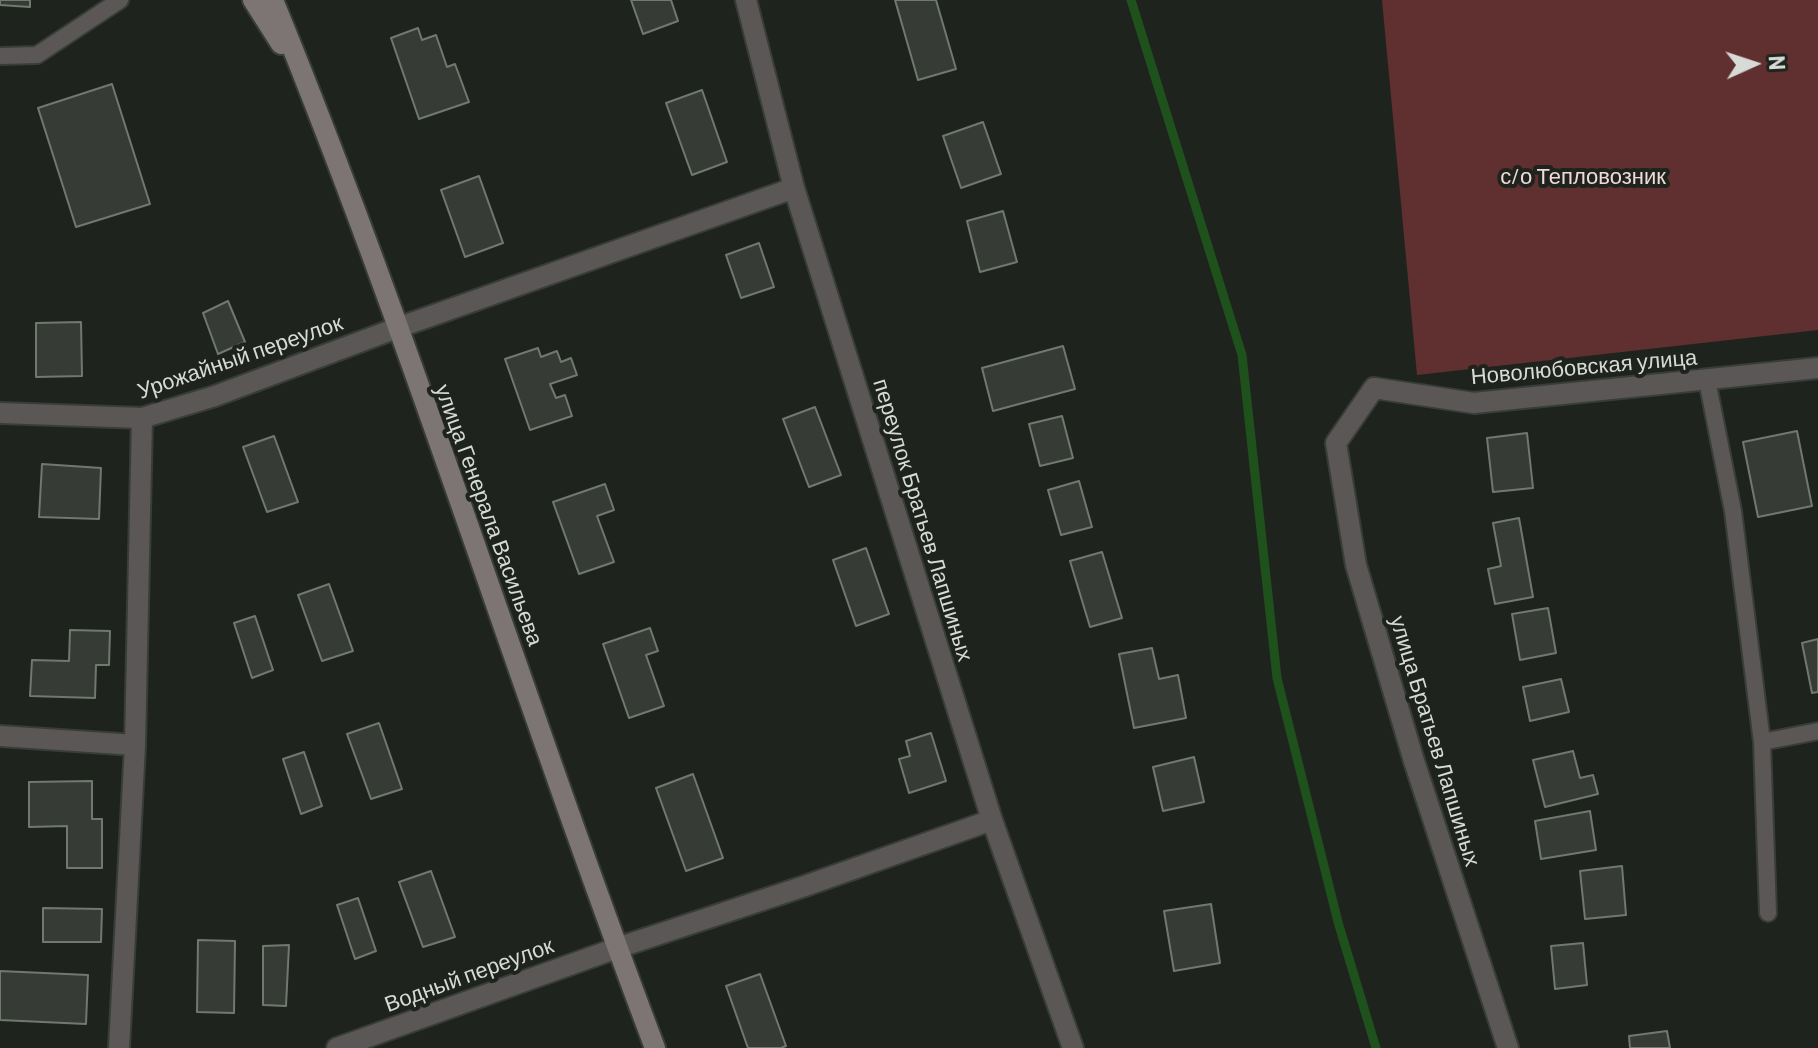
<!DOCTYPE html>
<meta charset="utf-8">
<style>
body{margin:0}
#map{position:relative;width:1818px;height:1048px;overflow:hidden;background:#1e241d;font-family:Barlow,sans-serif}
canvas{display:block}
.north{position:absolute;left:1714px;top:24px;width:80px;height:80px;-webkit-text-stroke:6px #1e241d;paint-order:stroke;rotate:87deg;font-size:22px;font-weight:700;line-height:32px;text-align:center;color:#d7dbd6}
.north::after{content:'';display:block;margin:auto;width:28px;height:36px;background:#d7dbd6;clip-path:polygon(50% 0,100% 100%,50% 72%,0 100%)}
</style>
<div id="map">
<canvas width="1818" height="1048"></canvas>
<div class="north">N</div>
</div>
<script>
const context = document.querySelector('canvas').getContext('2d');
context.lineJoin = 'round';
function paint(path, color) { context.fillStyle = color; context.fill(path, 'evenodd'); }
function strokePath(path, color, width, dash) { context.strokeStyle = color; context.lineWidth = width; context.lineCap = dash ? 'butt' : 'round'; context.setLineDash(dash || []); context.stroke(path); }
function drawText(font, color, halo, rows, align = 'center') {
  context.font = font + ' Barlow,sans-serif'; context.lineWidth = 8; context.setLineDash([]); context.textBaseline = 'middle'; context.strokeStyle = halo; context.fillStyle = color; for (const [text, x, y, turn = 0] of rows) {
    context.save(); context.translate(x, y); context.rotate((+turn || 0) * Math.PI / 180); context.textAlign = isNaN(turn) ? turn : align; if (halo) context.strokeText(text, 0, 0); context.fillText(text, 0, 0); context.restore();
  }
}
const green = new Path2D(`
 M 1382,0 L 1818,0 L 1818,330 L 1417,375 Z`);
const stream = new Path2D(`
 M 1131,0 L 1242,355 L 1277,678 L 1338,922 L 1376,1048`);
const building = new Path2D(`
 M 0,0 L 30,0 L 30,7 L 0,5 Z
 M 631,0 L 671,0 L 678,21 L 643,34 Z
 M 895,0 L 936,0 L 956,69 L 918,80 Z
 M 418,28 L 422,40 L 436,35 L 447,67 L 455,64 L 469,102 L 419,119 L 391,38 Z
 M 112,84 L 150,204 L 76,227 L 38,108 Z
 M 702,90 L 727,162 L 692,175 L 666,103 Z
 M 983,122 L 1001,174 L 961,188 L 943,136 Z
 M 479,176 L 503,243 L 465,257 L 441,190 Z
 M 1003,211 L 1017,262 L 980,272 L 967,221 Z
 M 759,243 L 774,287 L 741,298 L 726,255 Z
 M 228,301 L 245,342 L 218,354 L 203,313 Z
 M 81,322 L 82,376 L 36,377 L 36,323 Z
 M 1063,346 L 1075,389 L 993,411 L 982,368 Z
 M 538,348 L 541,357 L 557,351 L 561,362 L 571,358 L 577,375 L 550,384 L 556,398 L 565,395 L 572,416 L 530,430 L 505,359 Z
 M 815,407 L 841,475 L 809,487 L 783,419 Z
 M 1062,416 L 1073,458 L 1040,466 L 1029,424 Z
 M 1797,431 L 1812,506 L 1758,517 L 1743,442 Z
 M 1527,433 L 1533,488 L 1493,492 L 1487,438 Z
 M 274,436 L 298,502 L 267,512 L 243,447 Z
 M 42,464 L 101,468 L 99,519 L 39,517 Z
 M 1079,481 L 1092,527 L 1061,535 L 1048,490 Z
 M 605,484 L 614,510 L 597,516 L 614,562 L 579,574 L 553,502 Z
 M 1519,518 L 1533,597 L 1495,604 L 1488,569 L 1501,566 L 1493,523 Z
 M 866,548 L 889,614 L 856,626 L 833,560 Z
 M 1102,552 L 1122,618 L 1090,627 L 1070,561 Z
 M 329,584 L 353,651 L 322,661 L 298,595 Z
 M 1548,608 L 1556,653 L 1520,660 L 1512,614 Z
 M 255,616 L 273,670 L 252,678 L 234,623 Z
 M 650,628 L 658,651 L 646,655 L 664,706 L 629,718 L 603,644 Z
 M 70,630 L 110,631 L 109,665 L 96,665 L 95,698 L 30,696 L 32,660 L 69,661 Z
 M 1818,639 L 1818,692 L 1812,693 L 1802,643 Z
 M 1152,648 L 1159,679 L 1178,675 L 1186,718 L 1134,728 L 1119,654 Z
 M 1561,679 L 1569,712 L 1530,721 L 1523,687 Z
 M 379,723 L 402,789 L 371,799 L 347,734 Z
 M 931,733 L 946,781 L 909,793 L 899,759 L 910,756 L 906,741 Z
 M 1573,751 L 1580,778 L 1593,775 L 1598,794 L 1545,807 L 1533,760 Z
 M 304,752 L 322,806 L 301,814 L 283,759 Z
 M 1194,757 L 1204,802 L 1163,811 L 1153,767 Z
 M 693,774 L 723,858 L 686,871 L 656,788 Z
 M 92,781 L 92,819 L 102,819 L 102,868 L 67,868 L 67,826 L 29,827 L 29,782 Z
 M 1590,811 L 1596,850 L 1541,859 L 1535,821 Z
 M 1622,866 L 1626,915 L 1585,919 L 1580,871 Z
 M 431,871 L 455,937 L 423,947 L 399,882 Z
 M 358,898 L 376,951 L 355,959 L 337,905 Z
 M 1211,904 L 1220,963 L 1174,971 L 1164,911 Z
 M 43,908 L 102,909 L 101,942 L 43,942 Z
 M 198,940 L 235,941 L 234,1013 L 197,1012 Z
 M 1583,943 L 1587,985 L 1555,989 L 1551,946 Z
 M 289,945 L 286,1006 L 263,1005 L 263,946 Z
 M 0,971 L 88,975 L 86,1024 L 0,1020 Z
 M 760,974 L 786,1046 L 781,1048 L 748,1048 L 726,986 Z
 M 1667,1031 L 1670,1048 L 1630,1048 L 1629,1036 Z`);
const lane = new Path2D(`
 M 0,56 L 37,55 L 120,0
 M 1707,380 L 1733,511 L 1762,742 L 1768,913
 M 1762,742 L 1818,731`);
const street = new Path2D(`
 M 746,0 L 794,188 L 992,820 L 1073,1048
 M 0,413 L 142,418 L 215,396 L 397,328 L 794,188
 M 0,736 L 135,745
 M 119,1048 L 135,745 L 142,418
 M 337,1048 L 617,948 L 802,887 L 992,820
 M 1508,1048 L 1414,761 L 1356,565 L 1336,443 L 1374,388 L 1474,403 L 1818,368`);
const secondary = new Path2D(`
 M 253,0 L 281,44
 M 273,0 C 414,344 523,700 655,1048`);
const parkNames = [
 ["с/о Тепловозник",1583,177]
];
const streetNames = [
 ["Урожайный переулок",240,357,-19],
 ["Новолюбовская улица",1584,367,-5],
 ["улица Генерала Васильева",489,515,70],
 ["переулок Братьев Лапшиных",923,520,73],
 ["улица Братьев Лапшиных",1435,741,73],
 ["Водный переулок",469,975,-20]
];
paint(green, '#602f2f');
strokePath(stream, '#1f511c', 9);
paint(building, '#363c35');
strokePath(building, '#717870', 2);
strokePath(lane, '#383e37', 20);
strokePath(street, '#383e37', 24);
strokePath(secondary, '#383e37', 24);
strokePath(lane, '#5c5757', 16);
strokePath(street, '#5c5757', 20);
strokePath(secondary, '#7d7574', 20);
drawText('22px', '#f0d9d8', '#1e241d', parkNames);
drawText('22px', '#d7dbd6', '#1e241d', streetNames);
</script>
